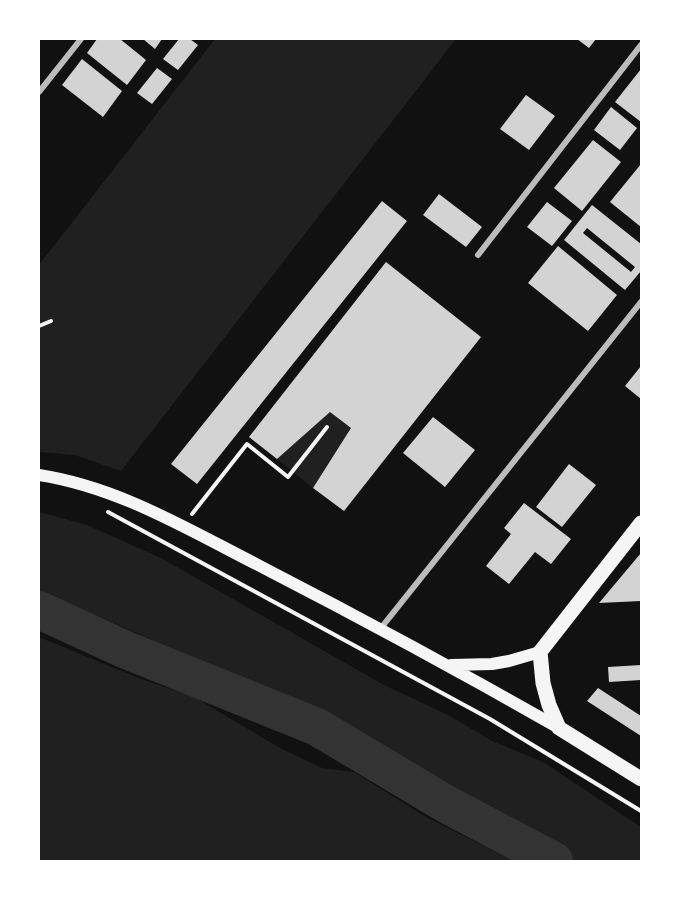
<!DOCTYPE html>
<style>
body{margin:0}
#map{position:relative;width:680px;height:900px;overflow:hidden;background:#111;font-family:Signika,sans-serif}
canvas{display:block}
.frame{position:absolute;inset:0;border:40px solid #fff;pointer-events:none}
</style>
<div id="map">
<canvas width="680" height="900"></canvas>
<div class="frame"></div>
</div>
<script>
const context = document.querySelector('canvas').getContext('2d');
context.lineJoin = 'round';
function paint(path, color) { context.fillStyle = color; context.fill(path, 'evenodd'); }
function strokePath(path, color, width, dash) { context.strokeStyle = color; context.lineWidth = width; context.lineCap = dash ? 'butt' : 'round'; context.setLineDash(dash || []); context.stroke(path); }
const green = new Path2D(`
 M 215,39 L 456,39 L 121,471 L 75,455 L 39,452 L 39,265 Z
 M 330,412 L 351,428 L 313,488 L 277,459 Z
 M 39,512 L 87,525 L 161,558 L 384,685 L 448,715 L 492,741 L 543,762 L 641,827 L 641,861 L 575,861 L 455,791 L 362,743 L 301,708 L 240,685 L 137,633 L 39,591 Z
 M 39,637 L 141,679 L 194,697 L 280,748 L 322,768 L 354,772 L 424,816 L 514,861 L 39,861 Z`);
const river = new Path2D(`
 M 39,610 L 126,650 L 317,727 L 446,804 L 554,861`);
const building = new Path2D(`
 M 97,39 L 120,39 L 146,60 L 127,85 L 87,53 Z
 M 143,39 L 162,39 L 155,49 Z
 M 179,39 L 190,39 L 198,45 L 178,70 L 163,59 Z
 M 577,39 L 596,39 L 589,48 Z
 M 82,59 L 122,91 L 103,117 L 62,85 Z
 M 157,68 L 172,79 L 152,104 L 137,93 Z
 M 641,69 L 641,122 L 615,102 Z
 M 526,95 L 555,116 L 529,150 L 500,129 Z
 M 611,107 L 637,128 L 620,150 L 594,130 Z
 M 593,140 L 621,162 L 582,211 L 554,188 Z
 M 641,164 L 641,227 L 610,202 Z
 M 439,194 L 482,227 L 466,247 L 423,215 Z
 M 382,201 L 407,221 L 197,484 L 171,464 Z
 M 547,202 L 572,221 L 552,246 L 527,227 Z
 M 592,205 L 641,244 L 641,271 L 625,290 L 564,240 ZM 587,228 L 635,267 L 631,272 L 583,233 Z
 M 558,246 L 617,295 L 588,331 L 528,283 Z
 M 386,262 L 481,337 L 344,511 L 313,488 L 351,428 L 330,412 L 277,459 L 249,437 Z
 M 641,366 L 641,399 L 625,386 Z
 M 433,417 L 475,450 L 445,487 L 403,453 Z
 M 569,464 L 596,485 L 562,527 L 536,507 Z
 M 524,503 L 571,539 L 551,564 L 535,552 L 509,584 L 486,566 L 511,534 L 504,528 Z
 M 641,553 L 641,601 L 599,603 Z
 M 641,665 L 641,680 L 609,682 L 608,667 Z
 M 598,688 L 641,716 L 641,736 L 587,701 Z`);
const path = new Path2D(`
 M 39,326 L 51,321
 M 108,512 L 490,719 L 641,811
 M 192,514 L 247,444 L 288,477 L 327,427`);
const minor = new Path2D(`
 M 39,92 L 81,39
 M 478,255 L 641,45
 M 381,628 L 641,302`);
const secondary = new Path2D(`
 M 39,475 C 118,487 187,529 258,565 C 359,617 459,671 559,728
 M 451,665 L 492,664 L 509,661 L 540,652`);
const primary = new Path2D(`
 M 641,523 L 540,652 L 543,683 L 549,705 L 559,728 L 641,779`);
paint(green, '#202020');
strokePath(river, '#333', 38);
paint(building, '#d3d3d3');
strokePath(path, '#f5f5f5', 4);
strokePath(minor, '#bcbcbc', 6);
strokePath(secondary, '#f5f5f5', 12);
strokePath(primary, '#f5f5f5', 15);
</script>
